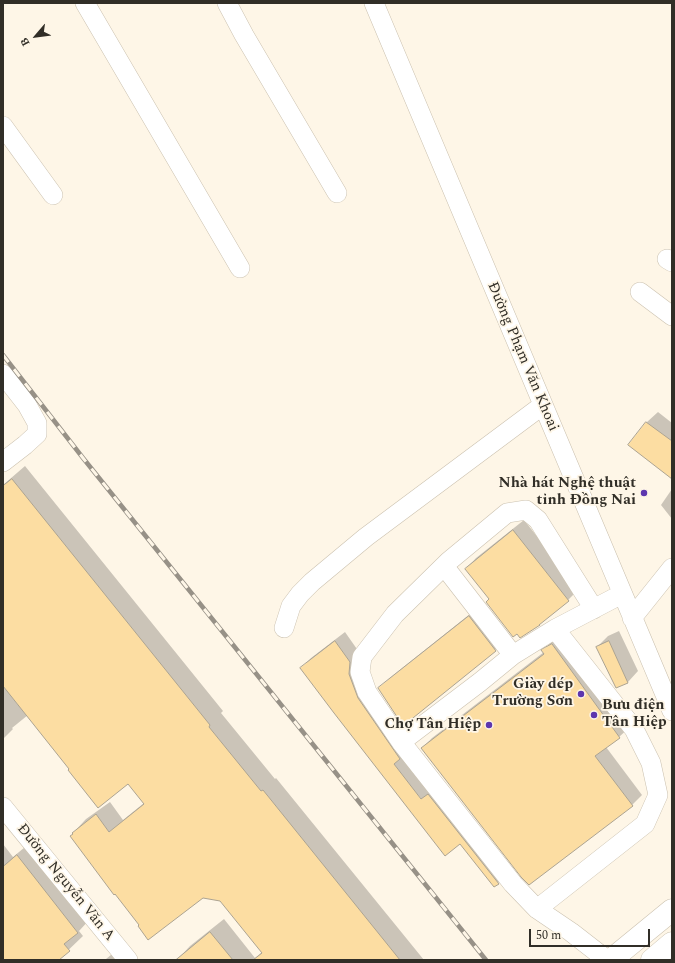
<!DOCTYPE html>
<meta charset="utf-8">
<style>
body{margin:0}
#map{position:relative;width:675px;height:963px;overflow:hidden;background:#fef6e7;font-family:Spectral,serif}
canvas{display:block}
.frame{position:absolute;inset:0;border:4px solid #312e27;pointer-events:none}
.north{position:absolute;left:16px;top:16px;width:40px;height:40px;-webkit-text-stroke:3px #fef6e7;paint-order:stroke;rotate:242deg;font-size:11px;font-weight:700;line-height:16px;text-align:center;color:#312e27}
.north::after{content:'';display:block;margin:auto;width:14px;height:18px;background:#312e27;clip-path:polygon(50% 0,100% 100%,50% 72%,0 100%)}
.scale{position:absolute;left:529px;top:929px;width:121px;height:18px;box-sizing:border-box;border:2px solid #312e27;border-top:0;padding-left:5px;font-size:12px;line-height:14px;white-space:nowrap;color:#312e27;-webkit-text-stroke:3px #fef6e7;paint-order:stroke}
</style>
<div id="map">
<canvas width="675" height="963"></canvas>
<div class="frame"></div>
<div class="north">B</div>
<div class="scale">50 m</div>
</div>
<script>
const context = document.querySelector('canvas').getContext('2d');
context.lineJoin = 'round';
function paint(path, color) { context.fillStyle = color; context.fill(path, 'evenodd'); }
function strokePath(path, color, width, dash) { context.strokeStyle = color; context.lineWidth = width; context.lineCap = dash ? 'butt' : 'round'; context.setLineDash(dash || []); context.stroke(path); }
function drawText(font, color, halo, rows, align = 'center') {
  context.font = font + ' Spectral,serif'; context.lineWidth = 3.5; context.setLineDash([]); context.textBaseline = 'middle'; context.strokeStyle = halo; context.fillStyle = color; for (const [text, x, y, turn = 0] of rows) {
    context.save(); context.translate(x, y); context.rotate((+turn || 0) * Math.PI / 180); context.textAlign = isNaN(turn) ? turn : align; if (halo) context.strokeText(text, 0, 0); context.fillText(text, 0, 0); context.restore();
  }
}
const shadow = new Path2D(`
 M 658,412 L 672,423 L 672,478 L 630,445 L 647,422 Z
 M 25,466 L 223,711 L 221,713 L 275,779 L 276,778 L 424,960 L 177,960 L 190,946 L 224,919 L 255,958 L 262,952 L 220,900 L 203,897 L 140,925 L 73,833 L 86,819 L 110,802 L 123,820 L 144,803 L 128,782 L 71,769 L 28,715 L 12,728 L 13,729 L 3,739 L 3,485 Z
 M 672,489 L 672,519 L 661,505 Z
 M 524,520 L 579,589 L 568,600 L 547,617 L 490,599 L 466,569 L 476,558 Z
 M 480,606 L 506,640 L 495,650 L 379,689 L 390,678 Z
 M 619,631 L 638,671 L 628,682 L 616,686 L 597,647 L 608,636 Z
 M 345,632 L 359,652 L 403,755 L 507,873 L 498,883 L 302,668 L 311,658 Z
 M 553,640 L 630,727 L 619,737 L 606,747 L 642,795 L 632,805 L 422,748 L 432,738 L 544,652 L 543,651 Z
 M 31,842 L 91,918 L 79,931 L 83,936 L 58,960 L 3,960 L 3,844 L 13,857 Z
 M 117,950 L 125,960 L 105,960 L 106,959 Z`);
const building = new Path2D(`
 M 646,422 L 672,441 L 672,479 L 628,445 Z
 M 12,479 L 210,725 L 209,727 L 261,791 L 263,790 L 400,960 L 253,960 L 262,953 L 220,901 L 203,898 L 148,940 L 138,926 L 139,925 L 115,894 L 114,895 L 70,836 L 73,834 L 72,833 L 96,814 L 109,832 L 144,804 L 128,784 L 98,808 L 68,770 L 69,769 L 3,686 L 3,486 Z
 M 513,530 L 569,601 L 539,625 L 540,625 L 520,638 L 517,634 L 513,637 L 486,602 L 489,599 L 465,569 Z
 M 469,616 L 496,651 L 403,726 L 378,688 Z
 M 335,641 L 350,662 L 349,674 L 358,698 L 400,759 L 394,764 L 421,799 L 428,794 L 499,884 L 494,887 L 460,844 L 445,856 L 334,713 L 300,668 Z
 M 609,641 L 628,683 L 616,688 L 596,647 Z
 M 552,644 L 620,738 L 595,756 L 633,806 L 529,885 L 521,877 L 421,748 L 544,654 L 541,650 Z
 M 17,855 L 78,933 L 64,944 L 70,951 L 59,960 L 3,960 L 3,867 Z
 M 210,932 L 233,960 L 176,960 Z`);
const minor = new Path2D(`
 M 85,3 L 240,268
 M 227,3 L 244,35 L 337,193
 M 374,3 L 672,711
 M 3,126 L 53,195
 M 667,259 L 672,262
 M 640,292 L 672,316
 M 3,374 L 27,405 L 37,423 L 37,434 L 25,445 L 3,462
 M 444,566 L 513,655
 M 594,609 L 538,520 L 526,510 L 507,513 L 449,561 L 395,614 L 362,657 L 360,672 L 367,692 L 401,742 L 513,884 L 537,909 L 571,932 L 607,960
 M 632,618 L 672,568
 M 284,628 L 291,606 L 300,594 L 312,582 L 366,537 L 543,405
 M 401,742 L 480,682 L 513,655 L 555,629 L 622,594
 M 3,807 L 128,960
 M 537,909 L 645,824 L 658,795 L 651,763 L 634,729 L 555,629`);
const major = new Path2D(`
 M 611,960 L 672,910
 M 652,960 L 672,943`);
const rail = new Path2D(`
 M 3,355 L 83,458 L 486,960`);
const markers = [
 [644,493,4,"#5d36ae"],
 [581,694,4,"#5d36ae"],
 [594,715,4,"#5d36ae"],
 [489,725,4,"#5d36ae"]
];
const streetNames = [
 ["Đường Phạm Văn Khoai",522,357,67],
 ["Đường Nguyễn Văn A",65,883,51]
];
const poiNames = [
 ["Nhà hát Nghệ thuật",636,484],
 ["tỉnh Đồng Nai",636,501],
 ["Giày dép",573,685],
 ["Trường Sơn",573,702],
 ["Bưu điện",602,706,"left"],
 ["Tân Hiệp",602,723,"left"],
 ["Chợ Tân Hiệp",481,725]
];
paint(shadow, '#0003');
paint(building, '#fcdda2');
strokePath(building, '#aca391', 1);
strokePath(minor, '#cbc1af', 20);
strokePath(major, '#cbc1af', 23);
strokePath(minor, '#fff', 19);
strokePath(major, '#fff', 22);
strokePath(rail, '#979187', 4.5);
strokePath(rail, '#fef6e7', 3, [9]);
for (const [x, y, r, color] of markers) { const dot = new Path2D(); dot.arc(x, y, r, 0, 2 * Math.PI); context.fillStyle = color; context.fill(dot); strokePath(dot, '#fef6e7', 1.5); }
drawText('15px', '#312e27', '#fef6e7', streetNames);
drawText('bold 15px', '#312e27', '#fef6e7', poiNames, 'right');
</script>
